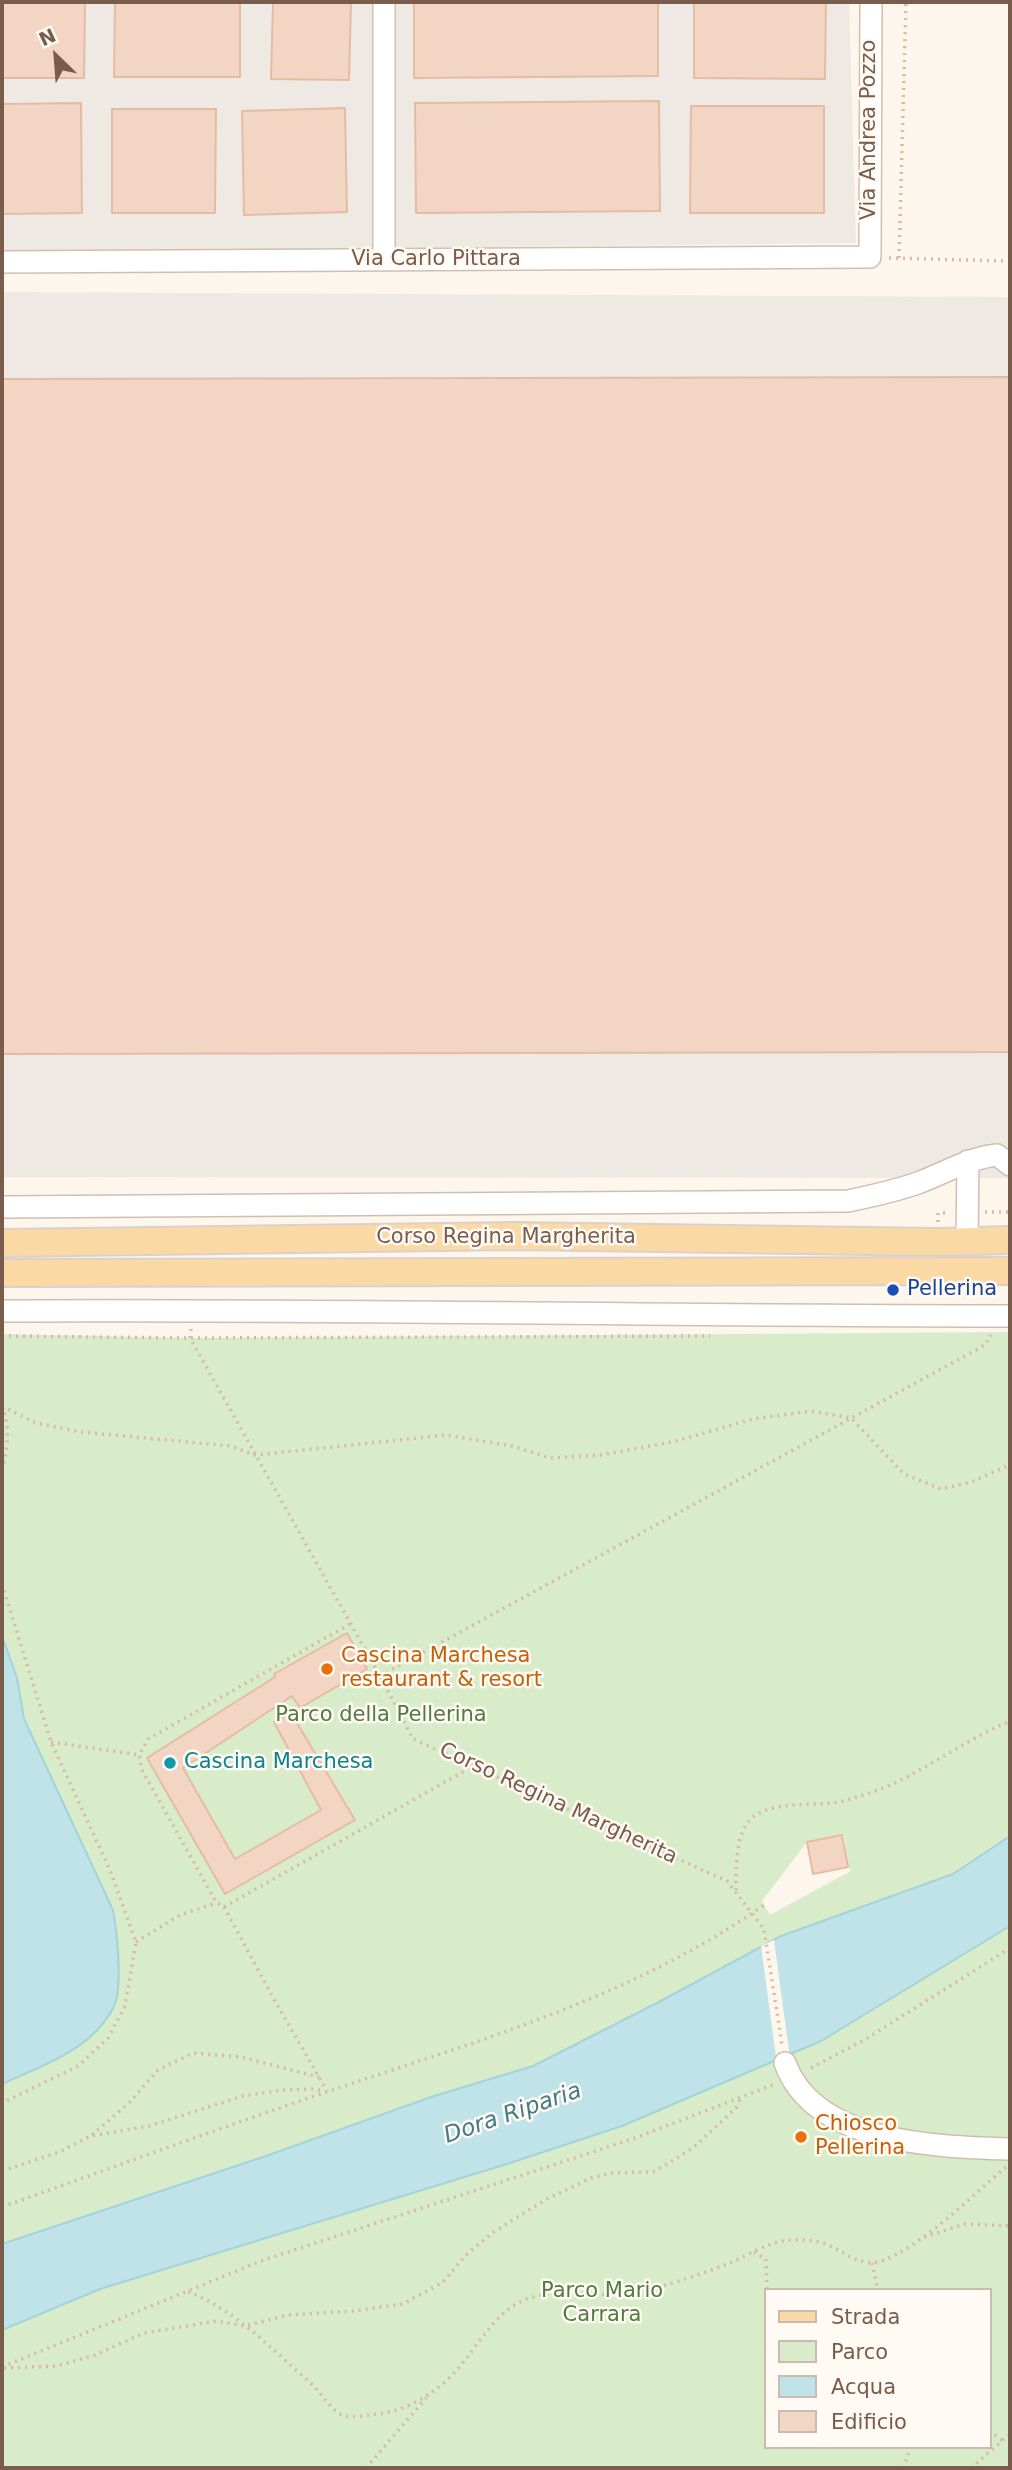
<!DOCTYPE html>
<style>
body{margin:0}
#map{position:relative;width:1012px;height:2470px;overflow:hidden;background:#fdf6ec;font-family:"DejaVu Sans",sans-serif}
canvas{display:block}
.frame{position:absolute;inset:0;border:4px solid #7a5c4d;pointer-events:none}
.legend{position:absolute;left:764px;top:2288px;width:228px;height:161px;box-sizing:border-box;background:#fffaf3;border:2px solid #cabbb1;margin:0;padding:9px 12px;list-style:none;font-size:21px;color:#7a5c4d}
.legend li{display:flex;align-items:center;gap:14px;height:35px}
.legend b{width:35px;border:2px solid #cabbb1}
.north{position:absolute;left:21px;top:21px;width:70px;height:70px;-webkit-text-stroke:5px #fffaf3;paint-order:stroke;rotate:335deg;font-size:19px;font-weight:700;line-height:28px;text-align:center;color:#7a5c4d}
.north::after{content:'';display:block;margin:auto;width:24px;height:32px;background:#7a5c4d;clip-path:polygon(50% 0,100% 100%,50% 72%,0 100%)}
</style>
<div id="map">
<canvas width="1012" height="2470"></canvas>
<div class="frame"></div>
<ul class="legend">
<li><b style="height:9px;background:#fbd9a5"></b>Strada</li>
<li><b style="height:19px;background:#d8ecc9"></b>Parco</li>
<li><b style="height:19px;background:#bfe3e8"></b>Acqua</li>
<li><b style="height:19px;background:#f3d5c3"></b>Edificio</li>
</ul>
<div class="north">N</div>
</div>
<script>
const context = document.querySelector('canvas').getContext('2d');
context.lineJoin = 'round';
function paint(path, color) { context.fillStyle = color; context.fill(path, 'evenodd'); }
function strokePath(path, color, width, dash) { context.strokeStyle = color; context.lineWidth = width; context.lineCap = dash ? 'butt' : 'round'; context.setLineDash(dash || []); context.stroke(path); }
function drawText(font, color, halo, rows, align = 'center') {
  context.font = font + ' "DejaVu Sans",sans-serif'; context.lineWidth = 5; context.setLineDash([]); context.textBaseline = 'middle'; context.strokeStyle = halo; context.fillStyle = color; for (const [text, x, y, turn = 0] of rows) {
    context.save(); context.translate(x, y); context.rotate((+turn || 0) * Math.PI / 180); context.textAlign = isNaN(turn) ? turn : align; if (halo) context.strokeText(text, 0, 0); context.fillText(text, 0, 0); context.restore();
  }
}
const industrial = new Path2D(`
 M 2,2 L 849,2 L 856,243 L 2,252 Z
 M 2,292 L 1010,297 L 1010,1178 L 2,1177 Z`);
const green = new Path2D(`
 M 1010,1332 L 1010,1836 L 953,1874 L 781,1936 L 657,2003 L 533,2066 L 431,2097 L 266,2156 L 2,2244 L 2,1334 L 190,1338 ZM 844,1835 L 848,1867 L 851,1871 L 770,1915 L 762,1901 L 807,1842 Z
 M 1010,1926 L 1010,2468 L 2,2468 L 2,2330 L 100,2289 L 510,2163 L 622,2126 L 821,2041 ZM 765,2290 L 989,2290 L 989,2447 L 765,2447 Z`);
const water = new Path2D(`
 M 2,1636 L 17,1678 L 24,1719 L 113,1910 C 117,1931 123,1987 114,2006 C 94,2049 41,2066 2,2084 Z
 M 1010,1836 L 1010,1926 L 821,2041 L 622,2126 L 510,2163 L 100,2289 L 2,2330 L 2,2244 L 266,2156 L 431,2097 L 533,2066 L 657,2003 L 781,1936 L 953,1874 Z`);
const pier = new Path2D(`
 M 774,1940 L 790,2058 L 777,2064 L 761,1946 Z`);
const building = new Path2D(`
 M 2,2 L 85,2 L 84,78 L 2,78 Z
 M 115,2 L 240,2 L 240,77 L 114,77 Z
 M 273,2 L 351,2 L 349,80 L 271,79 Z
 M 414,2 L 658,2 L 658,76 L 414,78 Z
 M 694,2 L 826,2 L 825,79 L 694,78 Z
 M 659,101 L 660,211 L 416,213 L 415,103 Z
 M 81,103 L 82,213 L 2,214 L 2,104 Z
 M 691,106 L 824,106 L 824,213 L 690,213 Z
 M 345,108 L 347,212 L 244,215 L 242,111 Z
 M 112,109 L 216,109 L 215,213 L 112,213 Z
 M 1010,377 L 1010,1052 L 2,1054 L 2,379 Z
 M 347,1633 L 367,1669 L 300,1708 L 292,1696 L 183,1768 L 235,1859 L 321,1810 L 274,1722 L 291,1713 L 355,1820 L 225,1894 L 147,1758 L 275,1677 L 274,1674 Z
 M 842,1835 L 848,1867 L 813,1874 L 807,1842 Z`);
const path = new Path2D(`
 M 889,258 L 1010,261
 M 899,258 L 906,2
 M 985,1212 L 1010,1212
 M 938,1222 L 938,1213 L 949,1213
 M 191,1329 L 190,1338 L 380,1676 L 413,1739 L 727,1881 L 764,1929 L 782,2045
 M 2,1336 L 190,1338 L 710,1336
 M 2,1406 L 36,1423 L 81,1432 L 231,1446 L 255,1455 L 447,1435 L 512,1446 L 550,1458 L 602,1455 L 676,1441 L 753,1419 L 811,1411 L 851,1418 L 904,1474 L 941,1489 L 971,1482 L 1010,1465
 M 2,1470 C 7,1450 11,1426 2,1407
 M 2,1584 L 51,1742 L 110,1870 L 136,1942 L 125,2006 L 108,2038 L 78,2066 L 2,2103
 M 350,1624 L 148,1739 L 139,1755 L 142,1770 L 216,1902 L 224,1907 L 475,1765
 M 380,1676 L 985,1345 L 991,1335
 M 51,1742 L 139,1755
 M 736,1890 C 736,1868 735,1827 756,1815 C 784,1798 822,1809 851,1799 C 866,1794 882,1789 897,1782 C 935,1763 970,1738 1010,1721
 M 224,1907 L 271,1994 L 327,2091
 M 136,1942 L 180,1915 L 216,1903
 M 811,2068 L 866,2039 L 1010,1948
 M 92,2135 L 129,2103 L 158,2070 L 193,2053 L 241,2057 L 319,2077
 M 2,2171 L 59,2152 L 91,2136 L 149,2126 L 243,2096 L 283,2090 L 314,2089 L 325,2091
 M 2,2207 C 117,2166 231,2124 347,2085 C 491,2037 639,1993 764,1905
 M 924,2237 L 965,2224 L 1010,2226
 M 754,2252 L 766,2259 L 767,2290
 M 872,2263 L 878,2290
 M 188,2292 C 227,2306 257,2335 287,2362 C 297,2372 309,2380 318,2391 C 326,2399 332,2412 345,2416 C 353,2418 367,2415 376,2414 C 409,2411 441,2390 461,2365 C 482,2340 499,2306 533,2297 C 568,2288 607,2300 644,2291 C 671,2284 699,2275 725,2265 C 745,2257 767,2242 789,2240 C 801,2239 814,2240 826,2244 C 846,2252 861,2269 884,2260 C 922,2246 974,2194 1006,2167
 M 2,2367 L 261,2261 L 635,2138 L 775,2084
 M 4,2368 L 57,2366 L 95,2355 L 144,2333 L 217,2321 L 245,2326 L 288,2315 L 353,2311 L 403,2304 L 443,2282 L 465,2256 L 492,2233 L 547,2199 L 591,2178 L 612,2173 L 653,2172 L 669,2163 L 694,2147 L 736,2108 L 742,2096
 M 989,2431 L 1003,2441
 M 366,2468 L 426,2398
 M 903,2468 L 911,2447
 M 971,2468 L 1010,2434`);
const minor = new Path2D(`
 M 384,260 L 384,2
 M 2,262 L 870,257 L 871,2
 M 2,1207 L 848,1201 C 872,1196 895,1191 918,1183 C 945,1173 968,1158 997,1155 L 1010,1165
 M 967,1241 L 968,1161
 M 2,1311 C 338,1309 674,1316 1010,1316
 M 785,2063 C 814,2144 938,2147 1010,2149`);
const major = new Path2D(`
 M 2,1243 L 515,1236 L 938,1242 L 1010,1240
 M 2,1273 L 1010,1271`);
const markers = [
 [893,1290,7,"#1a4fb4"],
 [327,1669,7,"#e8710a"],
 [170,1763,7,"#0f9aa8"],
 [801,2137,7,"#e8710a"]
];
const streetNames = [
 ["Via Andrea Pozzo",870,130,-90],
 ["Via Carlo Pittara",436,260],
 ["Corso Regina Margherita",506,1238],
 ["Corso Regina Margherita",558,1804,25]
];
const transitNames = [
 ["Pellerina",907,1290]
];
const foodNames = [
 ["Cascina Marchesa",341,1657],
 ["restaurant & resort",341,1681],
 ["Chiosco",815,2125],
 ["Pellerina",815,2149]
];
const parkNames = [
 ["Parco della Pellerina",381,1716],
 ["Parco Mario",602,2292],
 ["Carrara",602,2316]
];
const cultureNames = [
 ["Cascina Marchesa",184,1763]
];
const waterNames = [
 ["Dora Riparia",513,2114,-19]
];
paint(industrial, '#efe9e4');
paint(green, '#d8ecc9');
paint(water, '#bfe3e8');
strokePath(water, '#a5d3da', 2);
paint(pier, '#fdf6ec');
paint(building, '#f3d5c3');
strokePath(building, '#e6bba3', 2);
strokePath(minor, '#d1beb0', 24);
strokePath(major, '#dad1cd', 30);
strokePath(path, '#d9b8a5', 3.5, [2, 5]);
strokePath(minor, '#fff', 21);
strokePath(major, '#fbd9a5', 26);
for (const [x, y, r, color] of markers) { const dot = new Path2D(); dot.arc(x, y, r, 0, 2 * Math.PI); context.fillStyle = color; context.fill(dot); strokePath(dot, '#fffaf3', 2.5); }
drawText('21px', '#7a5c4d', '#fffaf3', streetNames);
drawText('21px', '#164399', '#fffaf3', transitNames, 'left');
drawText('21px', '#c56008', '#fffaf3', foodNames, 'left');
drawText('21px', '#537a41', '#fffaf3', parkNames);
drawText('21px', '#0d838f', '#fffaf3', cultureNames, 'left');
drawText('italic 23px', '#437c86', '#fffaf3', waterNames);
</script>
